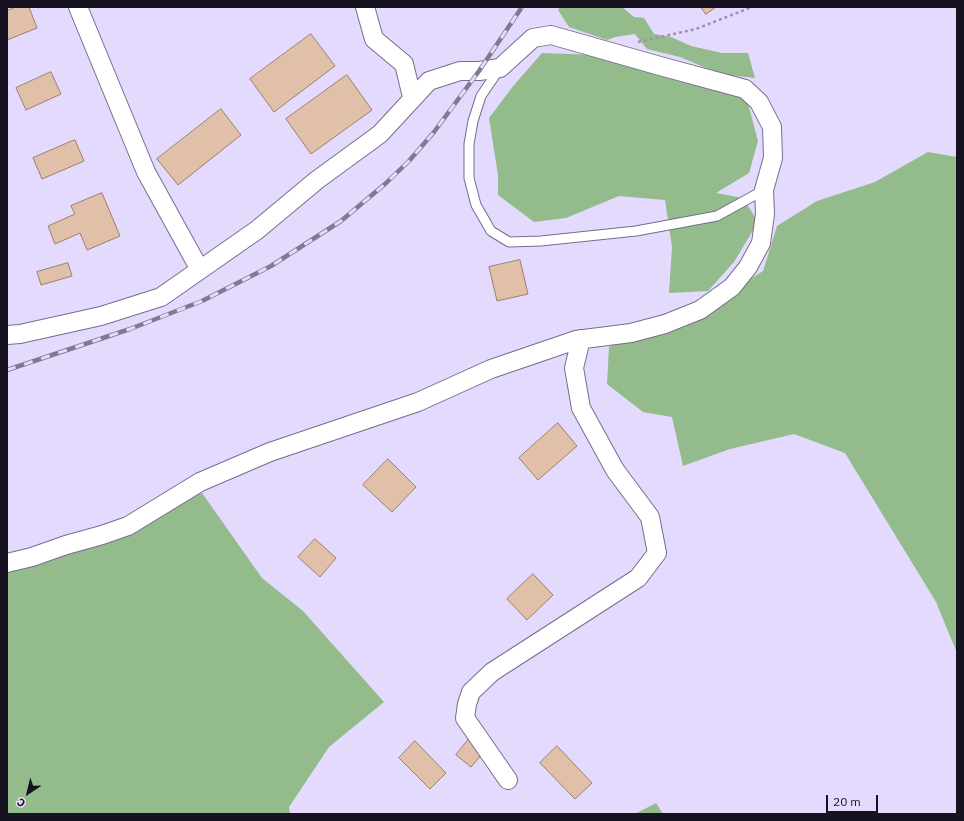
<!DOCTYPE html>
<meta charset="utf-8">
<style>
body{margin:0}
#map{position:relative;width:964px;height:821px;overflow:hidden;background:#e4dafe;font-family:"IBM Plex Sans",sans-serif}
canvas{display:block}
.frame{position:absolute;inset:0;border:8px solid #16121f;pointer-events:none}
.north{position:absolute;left:8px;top:773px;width:40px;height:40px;-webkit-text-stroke:3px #e4dafe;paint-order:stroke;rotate:215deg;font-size:11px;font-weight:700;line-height:16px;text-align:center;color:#16121f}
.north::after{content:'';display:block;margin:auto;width:14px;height:18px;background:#16121f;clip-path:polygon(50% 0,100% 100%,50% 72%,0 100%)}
.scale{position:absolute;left:826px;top:795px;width:52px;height:18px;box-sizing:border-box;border:2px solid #16121f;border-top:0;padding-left:5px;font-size:12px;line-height:14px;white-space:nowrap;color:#16121f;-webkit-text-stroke:3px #e4dafe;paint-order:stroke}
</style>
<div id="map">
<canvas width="964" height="821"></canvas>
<div class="frame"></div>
<div class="north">С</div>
<div class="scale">20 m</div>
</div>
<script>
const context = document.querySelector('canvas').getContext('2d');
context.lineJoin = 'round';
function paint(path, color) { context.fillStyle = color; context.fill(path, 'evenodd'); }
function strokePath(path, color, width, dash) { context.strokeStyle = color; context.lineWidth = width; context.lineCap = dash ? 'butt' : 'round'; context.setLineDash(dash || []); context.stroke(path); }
const forest = new Path2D(`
 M 560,7 L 622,7 L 634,17 L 644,18 L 654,34 L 671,37 L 691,46 L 722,53 L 748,53 L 755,78 L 720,74 L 680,57 L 647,49 L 635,34 L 615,37 L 607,40 L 569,27 L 558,10 Z
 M 542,53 L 596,55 L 659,76 L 746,96 L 758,141 L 749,173 L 716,193 L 743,198 L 758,222 L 734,262 L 708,291 L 669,293 L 672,247 L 665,200 L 619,196 L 566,218 L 534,222 L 498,195 L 498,175 L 489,118 L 514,85 Z
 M 928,152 L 957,157 L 957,653 L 936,602 L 845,453 L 794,434 L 730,449 L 683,466 L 672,417 L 643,412 L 607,384 L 609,347 L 641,328 L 694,315 L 763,271 L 777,226 L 817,201 L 875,182 Z
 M 202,493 L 262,578 L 303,611 L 384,702 L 329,747 L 289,807 L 290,814 L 7,814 L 7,560 L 75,543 Z
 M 656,803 L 663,814 L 635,814 Z`);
const building = new Path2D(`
 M 16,7 L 29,7 L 37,28 L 7,40 L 7,11 Z
 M 701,7 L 716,7 L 706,14 Z
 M 311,34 L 335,66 L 274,112 L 250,79 Z
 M 51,72 L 61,94 L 26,110 L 16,88 Z
 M 347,75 L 372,110 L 311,154 L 286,119 Z
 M 221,109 L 241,135 L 178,185 L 157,159 Z
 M 75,140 L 84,161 L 42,179 L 33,158 Z
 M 102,193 L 120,236 L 87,250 L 80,233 L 55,244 L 48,226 L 75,214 L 71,206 Z
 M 520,260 L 528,294 L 497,301 L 489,267 Z
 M 68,263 L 72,276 L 41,285 L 37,272 Z
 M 558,423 L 577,446 L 538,480 L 519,458 Z
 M 388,459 L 416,487 L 392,512 L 363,485 Z
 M 315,539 L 336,558 L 320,577 L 298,557 Z
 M 533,574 L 553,595 L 527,620 L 507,599 Z
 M 469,739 L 484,752 L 471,767 L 456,755 Z
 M 415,741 L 446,773 L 430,789 L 399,758 Z
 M 557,746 L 592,783 L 575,799 L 540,763 Z`);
const path = new Path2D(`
 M 638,42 L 696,29 L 752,7`);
const service = new Path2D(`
 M 500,68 L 481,96 L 473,121 L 469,144 L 469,178 L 476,205 L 491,231 L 509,242 L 541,241 L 636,231 L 717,216 L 764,190`);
const minor = new Path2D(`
 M 78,7 L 146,172 L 200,270
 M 365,7 L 374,39 L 404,64 L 412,97
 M 7,335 L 20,334 L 101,316 L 161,297 L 257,230 L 317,180 L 380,134 L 429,81 L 460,71 L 479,71 L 500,68 L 533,38 L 551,35 L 660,66 L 745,89 L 759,102 L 772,127 L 773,158 L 764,190 L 765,214 L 761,243 L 748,267 L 732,287 L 700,310 L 665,324 L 631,333 L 576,340 L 491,369 L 418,402 L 270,452 L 200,482 L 128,526 L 102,535 L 66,545 L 32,557 L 7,563
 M 508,780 L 465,718 L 467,704 L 471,692 L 492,672 L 638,578 L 657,553 L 650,517 L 615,470 L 581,408 L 574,368 L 581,339`);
const rail = new Path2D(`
 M 7,370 L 130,329 L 202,301 L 271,266 L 341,221 L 385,184 L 409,161 L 434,132 L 479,71 L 522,7`);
paint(forest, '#93bb8b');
paint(building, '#e0c0a8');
strokePath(building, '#9c7f68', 1);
strokePath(service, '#766d8c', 11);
strokePath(minor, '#766d8c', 20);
strokePath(path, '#9a92ae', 2.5, [3, 3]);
strokePath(service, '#fff', 9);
strokePath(minor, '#fff', 18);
strokePath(rail, '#817992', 4.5);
strokePath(rail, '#e4dafe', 3, [9]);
</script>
